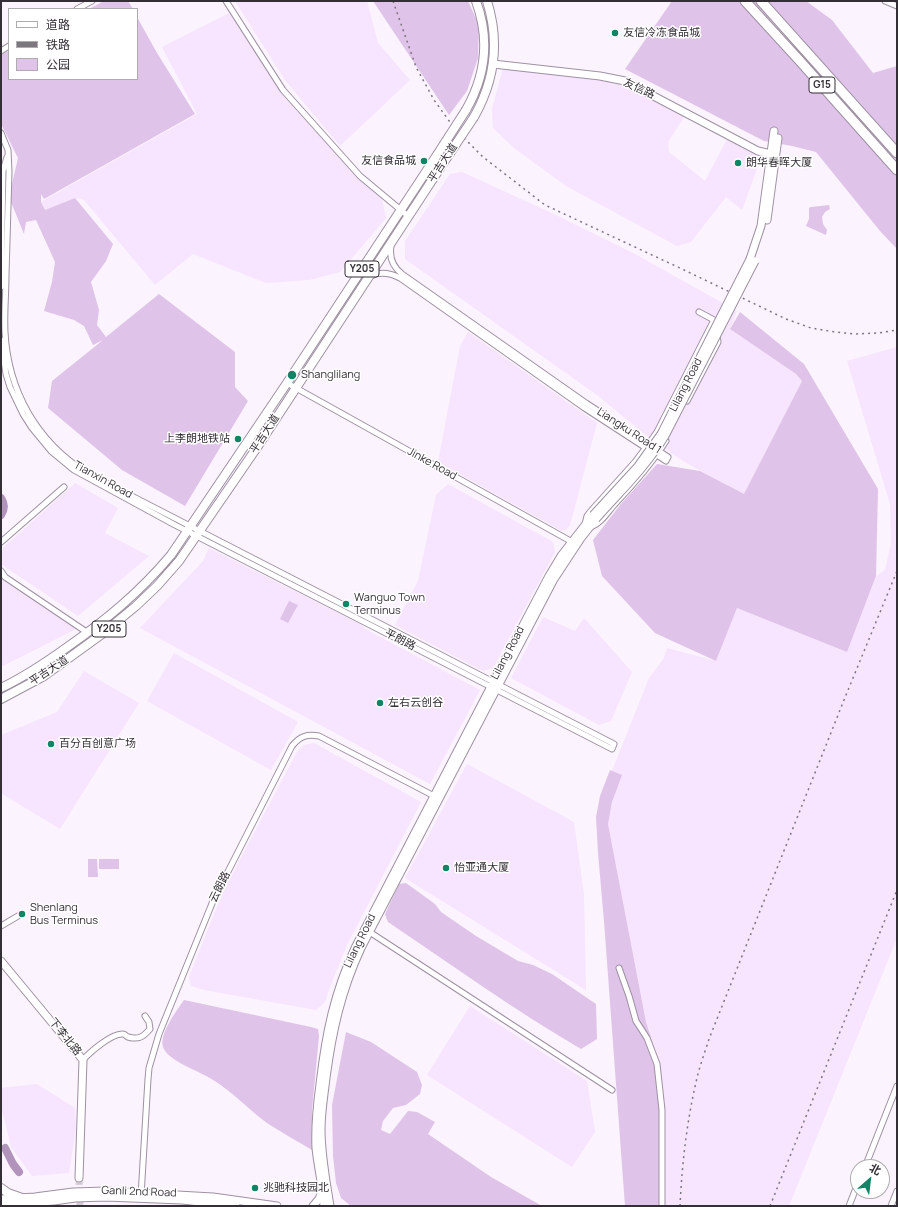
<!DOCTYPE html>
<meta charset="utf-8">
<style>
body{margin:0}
#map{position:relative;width:898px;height:1207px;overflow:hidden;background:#fbf3fe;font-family:Manrope,"Noto Sans SC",sans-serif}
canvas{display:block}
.frame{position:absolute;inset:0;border:2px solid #342f36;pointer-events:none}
.legend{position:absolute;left:8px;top:8px;width:130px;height:72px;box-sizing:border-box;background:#fff;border:1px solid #aeacaf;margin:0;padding:5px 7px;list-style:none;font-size:12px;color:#342f36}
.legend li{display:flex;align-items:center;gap:8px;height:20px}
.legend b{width:20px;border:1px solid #aeacaf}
.north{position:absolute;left:850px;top:1159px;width:40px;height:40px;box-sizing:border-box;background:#fff;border:1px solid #aeacaf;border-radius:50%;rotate:28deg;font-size:11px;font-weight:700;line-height:16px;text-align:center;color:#342f36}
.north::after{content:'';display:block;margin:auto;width:14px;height:18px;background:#108565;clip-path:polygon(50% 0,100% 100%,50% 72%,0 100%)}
</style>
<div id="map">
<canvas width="898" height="1207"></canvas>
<div class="frame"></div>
<ul class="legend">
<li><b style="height:5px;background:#fff"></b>道路</li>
<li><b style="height:5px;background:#7c767e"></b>铁路</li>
<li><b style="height:11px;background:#dfc3e9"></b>公园</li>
</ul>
<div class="north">北</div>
</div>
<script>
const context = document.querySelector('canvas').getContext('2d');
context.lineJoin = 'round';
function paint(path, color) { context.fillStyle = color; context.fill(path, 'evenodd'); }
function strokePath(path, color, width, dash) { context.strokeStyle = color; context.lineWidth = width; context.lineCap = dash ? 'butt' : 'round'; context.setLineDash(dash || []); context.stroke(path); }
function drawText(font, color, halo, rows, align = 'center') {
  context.font = font + ' Manrope,"Noto Sans SC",sans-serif'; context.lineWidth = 3; context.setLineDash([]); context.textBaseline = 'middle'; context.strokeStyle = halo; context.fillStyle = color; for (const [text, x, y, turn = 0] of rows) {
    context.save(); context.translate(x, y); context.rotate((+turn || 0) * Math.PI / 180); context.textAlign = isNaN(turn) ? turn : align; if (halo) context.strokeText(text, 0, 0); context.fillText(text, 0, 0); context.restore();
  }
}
const built = new Path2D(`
 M 235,1 L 367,1 L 378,43 L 410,80 L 340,146 L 285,80 Z
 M 229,13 L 285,98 L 350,169 L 382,199 L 386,218 L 340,272 L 309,280 L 266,283 L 193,254 L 155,285 L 84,200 L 81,199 L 75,198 L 45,211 L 41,202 L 197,114 L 162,47 Z
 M 503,68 L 626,81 L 686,114 L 668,142 L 669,152 L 705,181 L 727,139 L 761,158 L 742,210 L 726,197 L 691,242 L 677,246 L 566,186 L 514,148 L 493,128 L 492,109 Z
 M 462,172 L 556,215 L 633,253 L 737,311 L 730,329 L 796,374 L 802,381 L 744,495 L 683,461 L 647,436 L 597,395 L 405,259 L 405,241 L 450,174 Z
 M 468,332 L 597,423 L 570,525 L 566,530 L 562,531 L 438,462 L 460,346 Z
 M 897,347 L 897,938 L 789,1206 L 659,1206 L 660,1179 L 655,1050 L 646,1022 L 608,824 L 612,802 L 621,775 L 612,771 L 649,678 L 664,658 L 667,648 L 716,661 L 737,608 L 847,652 L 876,576 L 885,570 L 891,543 L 890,504 L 847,361 Z
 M 75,483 L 118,508 L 105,533 L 149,556 L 78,616 L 1,564 L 3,548 Z
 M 448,484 L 553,542 L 555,552 L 493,668 L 483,671 L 395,625 L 418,581 L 436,495 Z
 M 209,548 L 360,624 L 367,630 L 480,690 L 430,784 L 140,628 L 203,561 Z
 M 1,577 L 78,628 L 1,667 Z
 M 543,617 L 575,631 L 584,618 L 632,672 L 611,721 L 599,725 L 511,678 Z
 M 174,653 L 298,722 L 271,770 L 147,701 Z
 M 84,671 L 139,703 L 60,829 L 1,793 L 1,735 L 57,712 Z
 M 314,743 L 421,802 L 347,945 L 333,979 L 325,1002 L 316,1010 L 204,990 L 191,986 L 189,977 L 214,914 L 228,882 L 297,752 L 304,745 Z
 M 467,764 L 574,822 L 584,895 L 586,990 L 405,878 Z
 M 470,1006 L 587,1081 L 595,1132 L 572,1167 L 427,1075 Z
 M 37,1084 L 75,1108 L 76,1129 L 69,1173 L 32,1176 L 11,1147 L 1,1106 L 1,1088 Z`);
const green = new Path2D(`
 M 104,1 L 128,1 L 133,9 L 89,9 Z
 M 373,1 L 468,1 L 479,25 L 478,58 L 467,91 L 449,115 Z
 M 672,1 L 806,1 L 832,20 L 873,73 L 897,66 L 897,249 L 880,231 L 816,152 L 792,146 L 764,141 L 625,69 Z
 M 137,17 L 157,53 L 195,114 L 44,199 L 41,194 L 41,202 L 45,210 L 75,198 L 113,244 L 106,261 L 91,282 L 99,310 L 97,325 L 106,337 L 159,294 L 235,352 L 235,387 L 248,401 L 185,506 L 122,470 L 48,408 L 52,381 L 103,340 L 93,345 L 84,326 L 74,320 L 44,311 L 52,282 L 55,262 L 36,220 L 26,222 L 24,234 L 11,202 L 12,184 L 18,158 L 1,124 L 1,55 L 9,51 L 9,79 L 137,79 Z
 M 829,205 L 830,209 L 825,212 L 822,217 L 823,224 L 827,230 L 826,235 L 806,226 L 809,219 L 809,208 L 811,207 Z
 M 740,312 L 804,364 L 878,489 L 876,576 L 847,652 L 737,608 L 716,661 L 655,633 L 602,576 L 593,540 L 620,505 L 657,464 L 700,471 L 744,494 L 802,381 L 796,374 L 730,329 Z
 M 289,601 L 298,605 L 288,623 L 280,619 Z
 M 610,770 L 622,775 L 612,802 L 608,824 L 646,1022 L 655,1050 L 660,1116 L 659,1206 L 625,1206 L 604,921 L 598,853 L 596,817 L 600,796 Z
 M 88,859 L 97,859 L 98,877 L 88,877 Z
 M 99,859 L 119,859 L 119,869 L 99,869 Z
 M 406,883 L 435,904 L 441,912 L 476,936 L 518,961 L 533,965 L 552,974 L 596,1004 L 597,1039 L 581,1049 C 514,1010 452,965 388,922 L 385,914 L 399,884 Z
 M 184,1000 L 311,1027 L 318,1029 L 319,1036 L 312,1110 L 312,1150 C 299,1142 284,1134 270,1125 C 247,1109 228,1086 202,1074 C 191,1068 167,1059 163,1047 C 159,1034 177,1010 184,1000 Z
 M 346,1032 L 371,1042 L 417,1072 L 422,1085 L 420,1094 L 406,1105 L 393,1108 L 383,1121 L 381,1130 L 390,1134 L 408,1111 L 417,1112 L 435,1122 L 428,1134 L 491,1177 L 542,1206 L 351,1206 L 341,1198 L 336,1183 L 333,1156 L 332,1105 Z`);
const river = new Path2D(`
 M 1,498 C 5,504 5,509 1,515
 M 5,1148 L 13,1164 L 19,1172`);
const secondaryTunnel = new Path2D(`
 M 79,1178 L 80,1206`);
const street = new Path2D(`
 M 226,1 L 283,90 L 360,176 L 408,216
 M 885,1 L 897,6
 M 77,9 L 92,1
 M 1,51 L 9,46
 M 1,133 L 8,150 L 9,172 C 8,206 7,241 6,275 C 6,294 4,313 5,332 C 8,391 37,442 87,473 L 614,744 L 612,749 L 175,525 L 74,470 L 51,451 L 32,428 L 23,414 L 10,387 L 6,374 L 1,340
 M 371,276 C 381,271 390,273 400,278 L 583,407 L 666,461 L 668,457 L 586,403 L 402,274 C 393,267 389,258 391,246
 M 1,287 L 3,171 L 7,157
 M 699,312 L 714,320
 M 287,383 L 574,543
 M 687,401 L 718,342 L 717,336
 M 585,524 L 587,516 L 590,512 L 635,462 L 650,442 L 657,432 L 714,320
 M 591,527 C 601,523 607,513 614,505 C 633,485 651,465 666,441
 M 1,542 L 64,487
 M 1,571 L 5,577 L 88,633
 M 1,926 L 18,916
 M 368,931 L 612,1090
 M 619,968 L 629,996 L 636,1021 L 647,1038 L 657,1064 L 662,1110 L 662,1206
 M 83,1060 C 90,1052 112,1033 123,1034 C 125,1034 126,1036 128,1037 C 139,1040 143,1037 150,1029 L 149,1022 L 145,1016
 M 865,1167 L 897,1086
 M 141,1196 L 148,1079 L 149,1068 L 159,1034 L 213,901 L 292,746 C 300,736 307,734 319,736 L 436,797
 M 849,1206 L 858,1183
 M 891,1206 L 897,1191`);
const secondary = new Path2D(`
 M 493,64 L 600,76 L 625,81 L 758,151 L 771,154
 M 767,220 L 778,138
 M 750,259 L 761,226 L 774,131
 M 1,961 L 83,1060 L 79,1178
 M 1,1199 L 35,1197 L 73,1192 L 106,1191 L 213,1197 L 277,1206
 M 1,1205 L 54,1201 L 75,1198 L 106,1197 L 182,1200 L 236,1206
 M 313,1206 L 319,1199 L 322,1191
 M 324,1206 C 323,1187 318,1168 316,1148 C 315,1127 317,1106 320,1084 C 326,1033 334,993 356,946 L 499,671 L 549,576 L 561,556 L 593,515
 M 330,1206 C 326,1181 321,1155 321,1130 C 321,1112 324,1095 326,1078 C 332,1032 341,991 361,948 L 554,579 L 581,538 L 596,519`);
const primary = new Path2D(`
 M 466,110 C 486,75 490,39 476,1
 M 474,117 C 495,80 500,42 487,1
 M 1,688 C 24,677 45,663 66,648 C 106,620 139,593 171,555 L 287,383 L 437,155
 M 1,699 L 44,676 L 102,634 L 136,606 L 157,586 L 179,561 L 258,446 L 444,162
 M 1,1188 L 8,1193 L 22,1198
 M 15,1206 L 20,1204`);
const highway = new Path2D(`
 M 745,1 L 799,60 L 897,170
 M 761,1 L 897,153`);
const rail = new Path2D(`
 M 393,1 L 416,67 L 434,100 L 455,129 L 483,157 L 545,205 L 682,269 L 786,319 L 811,328 L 835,332 L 855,334 L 879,333 L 897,330
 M 680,1206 C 682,1163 687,1120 697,1078 C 700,1065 705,1052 709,1039 L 846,695 L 897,571
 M 770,1206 L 897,890`);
const secondaryBridge = new Path2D(`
 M 593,515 L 638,466 L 661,434 L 750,259
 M 596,519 C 620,492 646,467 665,436 L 755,261`);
const primaryBridge = new Path2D(`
 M 437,155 L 466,110
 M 444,162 L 474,117`);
const markers = [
 [615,33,4,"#108565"],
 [424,161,4,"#108565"],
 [738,163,4,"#108565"],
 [292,375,5,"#108565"],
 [238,439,4,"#108565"],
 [346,604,4,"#108565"],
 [380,703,4,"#108565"],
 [51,744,4,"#108565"],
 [446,868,4,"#108565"],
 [22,914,4,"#108565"],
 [255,1188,4,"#108565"]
];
const shields = [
 [822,85,26],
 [362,269,34],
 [109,629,34]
];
const shieldNames = [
 ["G15",822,85],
 ["Y205",362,269],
 ["Y205",109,629]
];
const poiNames = [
 ["友信冷冻食品城",623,33],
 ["友信食品城",416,161,"right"],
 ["朗华春晖大厦",746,163],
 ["Shanglilang",301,375],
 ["上李朗地铁站",230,439,"right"],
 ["Wanguo Town",354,598],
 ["Terminus",354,611],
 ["左右云创谷",388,703],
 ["百分百创意广场",59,744],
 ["怡亚通大厦",454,868],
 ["Shenlang",30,908],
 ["Bus Terminus",30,921],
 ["兆驰科技园北",263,1188]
];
const streetNames = [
 ["友信路",639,89,25],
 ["平吉大道",443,163,-57],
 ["Lilang Road",686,385,-63],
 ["Liangku Road 1",629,431,33],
 ["平吉大道",265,434,-57],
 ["Jinke Road",432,464,29],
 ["Tianxin Road",103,480,29],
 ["平朗路",400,640,27],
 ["Lilang Road",508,653,-62],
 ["平吉大道",49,671,-33],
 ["云朗路",220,887,-64],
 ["Lilang Road",360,941,-64],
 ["下李北路",65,1037,51],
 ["Ganli 2nd Road",139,1192,2]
];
paint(built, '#f7e4fe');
paint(green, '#dfc3e9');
strokePath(river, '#b193bc', 8);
strokePath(secondaryTunnel, '#d3ccd6', 7, [7, 3.5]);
strokePath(street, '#9e91a2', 7);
strokePath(secondary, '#9e91a2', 9);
strokePath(primary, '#9e91a2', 10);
strokePath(highway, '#9e91a2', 11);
strokePath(street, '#fff', 5);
strokePath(secondary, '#fff', 7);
strokePath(primary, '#fff', 8);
strokePath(highway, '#fff', 9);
strokePath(rail, '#7c767e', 1.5, [2, 4]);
strokePath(secondaryBridge, '#9e91a2', 9, []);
strokePath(primaryBridge, '#9e91a2', 10, []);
strokePath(secondaryBridge, '#fff', 7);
strokePath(primaryBridge, '#fff', 8);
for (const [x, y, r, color] of markers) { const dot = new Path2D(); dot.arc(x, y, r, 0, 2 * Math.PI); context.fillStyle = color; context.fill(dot); strokePath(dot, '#fff', 1.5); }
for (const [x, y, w] of shields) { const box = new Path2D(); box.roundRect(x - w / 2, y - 8, w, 16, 3); context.fillStyle = '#fff'; context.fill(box); strokePath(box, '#342f36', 1); }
drawText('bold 10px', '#342f36', null, shieldNames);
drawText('11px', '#342f36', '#fff', poiNames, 'left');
drawText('11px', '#342f36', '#fff', streetNames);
</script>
